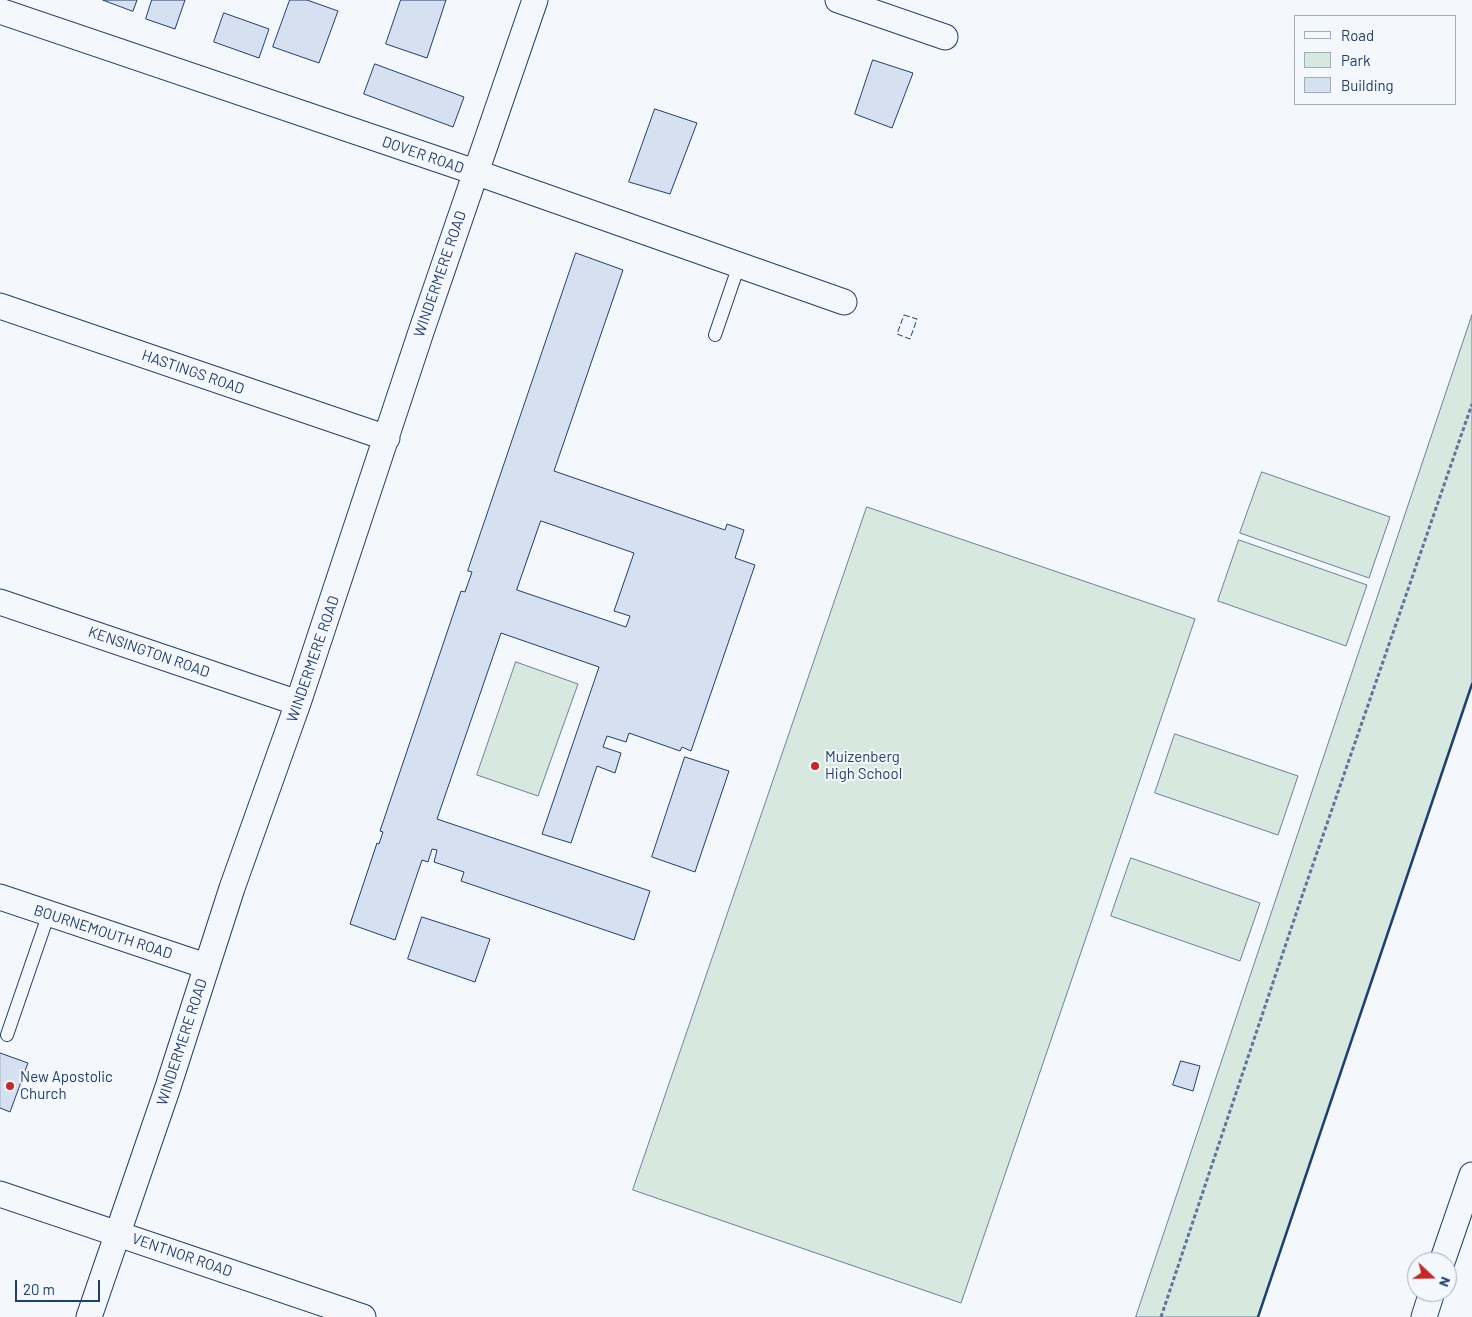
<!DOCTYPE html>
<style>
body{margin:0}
#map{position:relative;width:1472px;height:1317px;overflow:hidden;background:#f4f7fb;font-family:Barlow,sans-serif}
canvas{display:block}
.legend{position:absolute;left:1294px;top:15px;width:162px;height:90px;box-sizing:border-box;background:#f4f7fb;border:1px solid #9eadc5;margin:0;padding:6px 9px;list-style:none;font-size:15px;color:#1d3f73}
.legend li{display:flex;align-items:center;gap:10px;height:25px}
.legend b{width:25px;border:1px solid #9eadc5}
.north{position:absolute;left:1407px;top:1252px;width:50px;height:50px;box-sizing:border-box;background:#f4f7fb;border:1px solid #9eadc5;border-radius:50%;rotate:111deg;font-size:14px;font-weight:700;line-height:20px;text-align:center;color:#1d3f73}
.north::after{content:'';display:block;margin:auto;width:18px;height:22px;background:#c62828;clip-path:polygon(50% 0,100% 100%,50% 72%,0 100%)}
.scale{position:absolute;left:15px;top:1280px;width:85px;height:22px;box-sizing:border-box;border:2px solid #1d3f73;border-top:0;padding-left:6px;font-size:15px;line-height:18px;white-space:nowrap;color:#1d3f73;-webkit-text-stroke:4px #f4f7fb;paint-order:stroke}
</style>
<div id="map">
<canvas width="1472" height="1317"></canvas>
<ul class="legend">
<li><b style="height:6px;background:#f4f7fb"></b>Road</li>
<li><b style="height:14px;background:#d7e8df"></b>Park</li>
<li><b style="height:14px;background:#d5e0f0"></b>Building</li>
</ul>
<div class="north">N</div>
<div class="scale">20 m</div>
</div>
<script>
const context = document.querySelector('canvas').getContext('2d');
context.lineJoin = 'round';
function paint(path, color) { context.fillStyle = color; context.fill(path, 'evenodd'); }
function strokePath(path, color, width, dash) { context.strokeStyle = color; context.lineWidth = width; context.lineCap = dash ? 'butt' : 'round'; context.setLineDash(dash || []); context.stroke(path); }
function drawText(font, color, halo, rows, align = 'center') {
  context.font = font + ' Barlow,sans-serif'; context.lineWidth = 4; context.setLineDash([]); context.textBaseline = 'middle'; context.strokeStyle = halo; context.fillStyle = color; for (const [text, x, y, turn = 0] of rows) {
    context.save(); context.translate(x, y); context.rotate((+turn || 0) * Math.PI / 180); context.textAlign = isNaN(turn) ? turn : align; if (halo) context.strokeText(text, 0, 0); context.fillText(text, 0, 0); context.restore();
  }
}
const green = new Path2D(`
 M 1472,315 L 1472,684 L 1258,1317 L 1136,1317 Z
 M 1262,472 L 1390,517 L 1369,578 L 1240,533 Z
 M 867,507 L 1195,619 L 961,1303 L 633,1190 Z
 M 1239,540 L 1367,585 L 1346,646 L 1218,601 Z
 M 516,662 L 578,684 L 538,796 L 477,775 Z
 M 1175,734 L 1298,776 L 1278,835 L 1155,793 Z
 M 1131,858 L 1260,903 L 1240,961 L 1111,916 Z`);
const building = new Path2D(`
 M 103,0 L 137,0 L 133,11 Z
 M 152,0 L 185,0 L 175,29 L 146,19 Z
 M 290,0 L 307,0 L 338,11 L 319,63 L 273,47 Z
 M 401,0 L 446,0 L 427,58 L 386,44 Z
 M 224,13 L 269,29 L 259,58 L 214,42 Z
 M 873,60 L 913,73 L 892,128 L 855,114 Z
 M 375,64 L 464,97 L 453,127 L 364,94 Z
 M 655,109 L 697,123 L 670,194 L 629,182 Z
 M 576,253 L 623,270 L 554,471 L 725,530 L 727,524 L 744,530 L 735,558 L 755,565 L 691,751 L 682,747 L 680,751 L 629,733 L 626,742 L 607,736 L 603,747 L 621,753 L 615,773 L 597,766 L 571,843 L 542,834 L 599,667 L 501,633 L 437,819 L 650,891 L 634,940 L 461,881 L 464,872 L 434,862 L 437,850 L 432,849 L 428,862 L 422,860 L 395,940 L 350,924 L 377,843 L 379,844 L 383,832 L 380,831 L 461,591 L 465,592 L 472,572 L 468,571 ZM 541,521 L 634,553 L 614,611 L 630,616 L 626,627 L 517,590 Z
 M 685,757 L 729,771 L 695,872 L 652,857 Z
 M 422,917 L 490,939 L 475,982 L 408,959 Z
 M 0,1053 L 28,1063 L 10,1112 L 0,1108 Z
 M 1181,1061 L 1200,1066 L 1193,1091 L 1173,1085 Z`);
const path = new Path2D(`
 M 1161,1317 L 1301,899 L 1472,404`);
const service = new Path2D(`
 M 715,335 L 739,265
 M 7,1035 L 49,913`);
const minor = new Path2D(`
 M 838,0 L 945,37
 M 0,11 L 475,172 L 844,302
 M 0,306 L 387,438
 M 0,602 L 298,703
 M 0,897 L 206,966
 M 0,1194 L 363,1317
 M 1442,1262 L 1472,1175
 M 89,1317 L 168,1087 L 232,888 L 298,703 L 421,332 L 535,0
 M 1424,1317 L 1432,1292`);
const fence = new Path2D(`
 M 904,315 L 917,319 L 910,339 L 897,334 Z`);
const wall = new Path2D(`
 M 1258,1317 L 1472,684`);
const markers = [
 [815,766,5,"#c62828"],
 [10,1086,5,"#c62828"]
];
const streetNames = [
 ["DOVER ROAD",423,155,19],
 ["WINDERMERE ROAD",440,274,-71],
 ["HASTINGS ROAD",193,372,19],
 ["KENSINGTON ROAD",149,652,19],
 ["WINDERMERE ROAD",313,659,-71],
 ["BOURNEMOUTH ROAD",103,932,18],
 ["WINDERMERE ROAD",182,1042,-72],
 ["VENTNOR ROAD",182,1255,19]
];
const poiNames = [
 ["Muizenberg",825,757],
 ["High School",825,774],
 ["New Apostolic",20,1077],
 ["Church",20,1094]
];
paint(green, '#d7e8df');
strokePath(green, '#687fa3', 1);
paint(building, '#d5e0f0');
strokePath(building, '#1d3f73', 1);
strokePath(service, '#1d3f73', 14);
strokePath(minor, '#1d3f73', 27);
strokePath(path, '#5e769c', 3, [4, 2.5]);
strokePath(service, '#f4f7fb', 12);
strokePath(minor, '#f4f7fb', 25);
strokePath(fence, '#1d3f73', 1, [6, 2.5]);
strokePath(wall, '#1d3f73', 2.5);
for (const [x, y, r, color] of markers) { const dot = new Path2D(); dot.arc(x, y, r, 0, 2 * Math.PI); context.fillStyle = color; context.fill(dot); strokePath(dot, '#f4f7fb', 2); }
drawText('15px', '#1d3f73', '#f4f7fb', streetNames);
drawText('15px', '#1d3f73', '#f4f7fb', poiNames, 'left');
</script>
